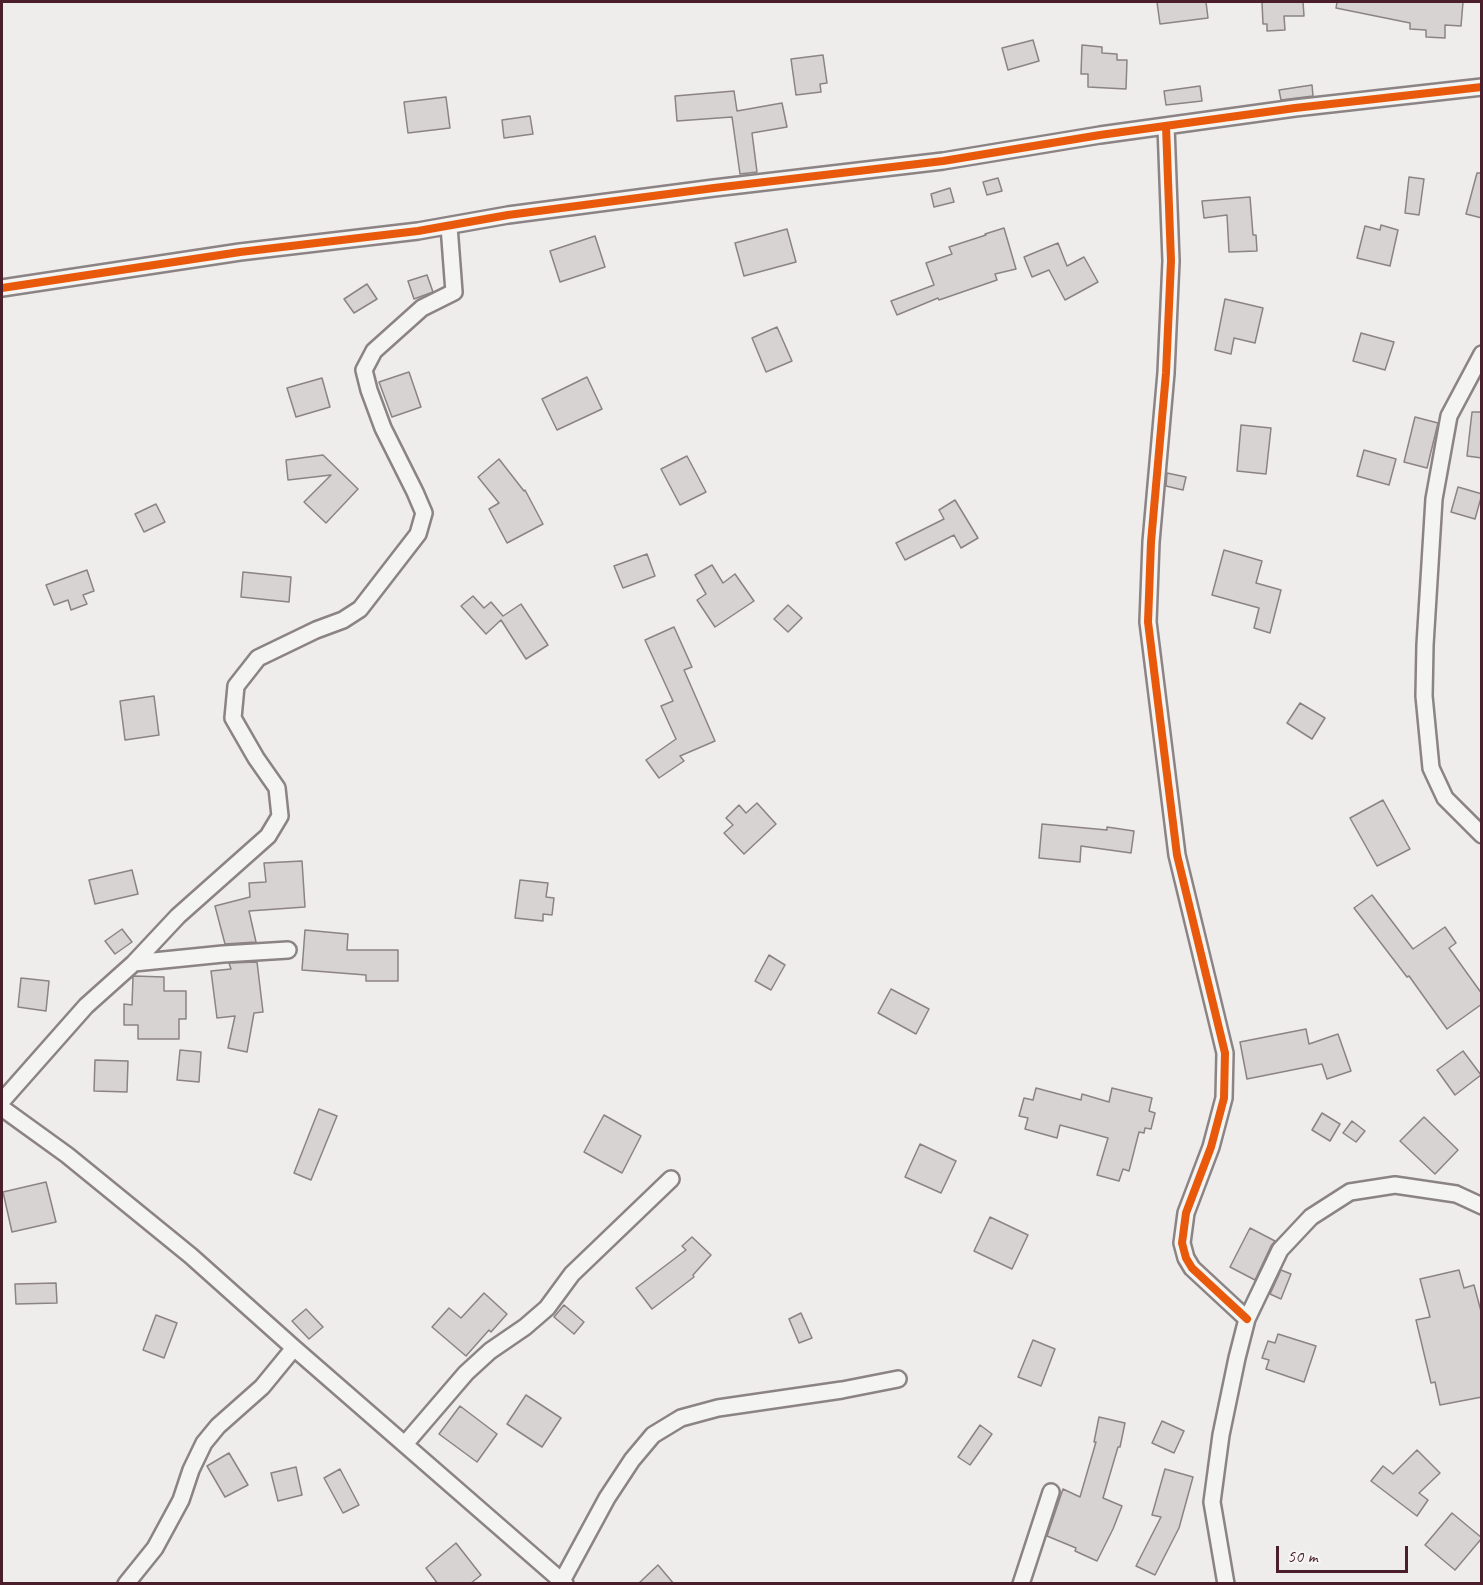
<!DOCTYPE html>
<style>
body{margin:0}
#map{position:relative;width:1483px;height:1585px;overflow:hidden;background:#eeedeb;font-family:Caveat,sans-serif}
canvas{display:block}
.frame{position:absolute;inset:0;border:3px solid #4a1f2b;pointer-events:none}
.scale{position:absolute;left:1276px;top:1546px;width:132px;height:27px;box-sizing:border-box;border:3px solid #4a1f2b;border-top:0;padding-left:8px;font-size:18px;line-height:21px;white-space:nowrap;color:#4a1f2b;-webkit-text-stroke:4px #f6f6f2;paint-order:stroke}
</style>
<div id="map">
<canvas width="1483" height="1585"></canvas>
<div class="frame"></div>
<div class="scale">50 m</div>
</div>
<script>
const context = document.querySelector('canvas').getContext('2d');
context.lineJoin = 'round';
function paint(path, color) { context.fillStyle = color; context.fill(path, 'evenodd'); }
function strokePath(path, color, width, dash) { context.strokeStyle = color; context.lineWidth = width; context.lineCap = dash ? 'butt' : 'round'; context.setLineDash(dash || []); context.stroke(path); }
const building = new Path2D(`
 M 1157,2 L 1206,2 L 1208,18 L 1160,24 Z
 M 1262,2 L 1303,2 L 1304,16 L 1284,16 L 1285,30 L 1267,31 L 1267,24 L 1263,24 Z
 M 1337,2 L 1463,2 L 1461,26 L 1445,25 L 1445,38 L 1426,37 L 1426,30 L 1410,29 L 1410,23 L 1336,8 Z
 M 1033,40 L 1039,61 L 1008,70 L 1002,48 Z
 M 1082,45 L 1102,47 L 1102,53 L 1117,54 L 1117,60 L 1127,60 L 1126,89 L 1088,87 L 1088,74 L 1081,74 Z
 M 823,55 L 827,83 L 820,84 L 821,92 L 796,95 L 791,59 Z
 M 1312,85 L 1313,96 L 1281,100 L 1279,90 Z
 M 1200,86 L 1202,101 L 1166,105 L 1164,91 Z
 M 734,91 L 737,111 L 782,103 L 787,127 L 752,133 L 757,172 L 740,174 L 732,117 L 677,121 L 675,96 Z
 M 446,97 L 450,128 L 408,133 L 404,102 Z
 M 530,116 L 533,134 L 504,138 L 502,120 Z
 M 1477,173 L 1482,173 L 1482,218 L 1466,214 Z
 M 1409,177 L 1424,179 L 1419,215 L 1405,213 Z
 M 998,178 L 1002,191 L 987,195 L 983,182 Z
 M 950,188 L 954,202 L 934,207 L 931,194 Z
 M 1250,197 L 1253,235 L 1256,235 L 1257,251 L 1229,252 L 1227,215 L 1204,218 L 1202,201 Z
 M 1381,225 L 1398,230 L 1390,266 L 1357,258 L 1365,226 L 1380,230 Z
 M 1004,228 L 1016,269 L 995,274 L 997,280 L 939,300 L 938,298 L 897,315 L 891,301 L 934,285 L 926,263 L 952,254 L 949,247 L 986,235 L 985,234 Z
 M 787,229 L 796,262 L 744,276 L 735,243 Z
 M 595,236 L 605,267 L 560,282 L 550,251 Z
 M 1058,243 L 1067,266 L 1084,257 L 1098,282 L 1065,300 L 1049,270 L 1032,277 L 1024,257 Z
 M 427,275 L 433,292 L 414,299 L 408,281 Z
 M 367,284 L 377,299 L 354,313 L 344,299 Z
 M 1225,299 L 1263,308 L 1255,343 L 1234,338 L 1231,354 L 1215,350 Z
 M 777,327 L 792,361 L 766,372 L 752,338 Z
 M 1361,333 L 1394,342 L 1385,370 L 1353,361 Z
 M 409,372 L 421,407 L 392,417 L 379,382 Z
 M 587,377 L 602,409 L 557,430 L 542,399 Z
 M 322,378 L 330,407 L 296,417 L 287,388 Z
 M 1472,412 L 1482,412 L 1482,458 L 1467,456 Z
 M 1415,417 L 1438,423 L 1427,468 L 1404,462 Z
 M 1241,425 L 1271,428 L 1266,474 L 1237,471 Z
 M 1364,450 L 1396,459 L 1389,485 L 1357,476 Z
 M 323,455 L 358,489 L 326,523 L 304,502 L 331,475 L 288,480 L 286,460 Z
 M 687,456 L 706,492 L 680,505 L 661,469 Z
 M 499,459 L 524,491 L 525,490 L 543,524 L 507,543 L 489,509 L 499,503 L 478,477 Z
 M 1167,473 L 1186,477 L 1183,490 L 1166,486 Z
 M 1458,487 L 1482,494 L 1475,519 L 1451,512 Z
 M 955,500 L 978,538 L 961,548 L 954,535 L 905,560 L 896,543 L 944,519 L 939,510 Z
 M 156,504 L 165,522 L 144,532 L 135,514 Z
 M 1224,550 L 1262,561 L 1256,583 L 1281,590 L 1270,633 L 1254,628 L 1259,608 L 1212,595 Z
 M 647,554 L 655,576 L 623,588 L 614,566 Z
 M 712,565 L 723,583 L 735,574 L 754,601 L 715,627 L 697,600 L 706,594 L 695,575 Z
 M 87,570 L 94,591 L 83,595 L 87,604 L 71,610 L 68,600 L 54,605 L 46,585 Z
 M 243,572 L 291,577 L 289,602 L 241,597 Z
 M 473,596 L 484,608 L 491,602 L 503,616 L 521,604 L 548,645 L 526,659 L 501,620 L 486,634 L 461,606 Z
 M 788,605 L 802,618 L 788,632 L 774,619 Z
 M 674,627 L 692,667 L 684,670 L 715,741 L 680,756 L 684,761 L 659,778 L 646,760 L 676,739 L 661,706 L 673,701 L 645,640 Z
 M 154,696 L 159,735 L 125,740 L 120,701 Z
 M 1300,703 L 1325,718 L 1312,739 L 1287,723 Z
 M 1383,800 L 1410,849 L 1377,866 L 1350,818 Z
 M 757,803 L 776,824 L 744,854 L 724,833 L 733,825 L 726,818 L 739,805 L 746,813 Z
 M 1042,824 L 1107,830 L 1107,827 L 1134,831 L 1131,853 L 1081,846 L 1080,862 L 1039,858 Z
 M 302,861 L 305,907 L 249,911 L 256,942 L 225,944 L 215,906 L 250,897 L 249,883 L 266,882 L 264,863 Z
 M 132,870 L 138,894 L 95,904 L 89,880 Z
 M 520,880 L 548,883 L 546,897 L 554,898 L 552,915 L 543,914 L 543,921 L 515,918 Z
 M 1372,895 L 1413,949 L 1445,927 L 1456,943 L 1449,948 L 1482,994 L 1482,1004 L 1447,1029 L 1409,976 L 1407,977 L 1354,908 Z
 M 122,929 L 132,942 L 115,954 L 105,941 Z
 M 305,930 L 348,934 L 347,950 L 398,950 L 398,981 L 366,981 L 366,975 L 302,970 Z
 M 769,955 L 785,965 L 771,990 L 755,981 Z
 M 257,962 L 263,1012 L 254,1013 L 247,1052 L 228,1048 L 235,1016 L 217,1018 L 211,971 L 231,969 L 229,963 Z
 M 134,976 L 164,977 L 164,991 L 186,991 L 186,1019 L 179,1019 L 179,1039 L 138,1039 L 138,1025 L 124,1025 L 124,1004 L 132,1005 L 133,977 Z
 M 21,978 L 49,981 L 46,1011 L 18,1007 Z
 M 891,989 L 929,1009 L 916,1034 L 878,1013 Z
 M 1306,1029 L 1309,1044 L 1338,1034 L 1351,1071 L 1327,1079 L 1322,1064 L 1247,1079 L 1240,1042 Z
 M 180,1050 L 201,1052 L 199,1082 L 177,1080 Z
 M 1463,1051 L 1481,1075 L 1455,1095 L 1437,1070 Z
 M 95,1060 L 128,1061 L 127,1092 L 94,1091 Z
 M 1036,1088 L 1081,1100 L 1082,1094 L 1109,1102 L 1112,1088 L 1152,1098 L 1149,1111 L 1155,1113 L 1151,1129 L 1145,1128 L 1144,1133 L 1139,1132 L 1129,1171 L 1123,1169 L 1119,1181 L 1097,1175 L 1108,1138 L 1060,1125 L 1057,1138 L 1025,1129 L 1028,1118 L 1019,1116 L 1024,1098 L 1033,1100 Z
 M 319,1109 L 337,1116 L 311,1180 L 294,1173 Z
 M 1322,1113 L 1340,1124 L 1330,1141 L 1312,1130 Z
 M 604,1115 L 641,1136 L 622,1173 L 584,1152 Z
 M 1424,1117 L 1458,1150 L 1435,1174 L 1400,1141 Z
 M 1352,1121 L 1365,1131 L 1356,1142 L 1343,1133 Z
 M 920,1144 L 956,1161 L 941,1193 L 905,1177 Z
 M 46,1182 L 56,1222 L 12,1232 L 3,1192 Z
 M 990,1217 L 1028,1235 L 1012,1269 L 974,1251 Z
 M 1250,1228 L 1275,1241 L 1271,1246 L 1255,1280 L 1230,1267 Z
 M 692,1237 L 711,1255 L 693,1275 L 694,1277 L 652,1309 L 636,1288 L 686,1250 L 682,1246 Z
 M 1281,1270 L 1291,1274 L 1281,1299 L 1270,1294 Z
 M 1459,1270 L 1464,1288 L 1474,1285 L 1482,1315 L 1482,1397 L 1440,1405 L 1435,1382 L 1431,1383 L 1416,1320 L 1430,1317 L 1420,1279 Z
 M 56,1283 L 57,1303 L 16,1304 L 15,1284 Z
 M 484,1293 L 507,1314 L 491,1332 L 489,1330 L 466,1356 L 432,1327 L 449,1308 L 461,1318 Z
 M 564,1305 L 584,1322 L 574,1334 L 554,1317 Z
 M 306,1309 L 323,1327 L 309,1339 L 292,1321 Z
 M 801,1313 L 812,1338 L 799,1343 L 789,1319 Z
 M 156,1315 L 177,1323 L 164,1358 L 143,1350 Z
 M 1278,1334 L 1316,1346 L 1304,1382 L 1266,1369 L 1269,1360 L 1262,1358 L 1268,1341 L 1275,1343 Z
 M 1033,1340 L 1055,1349 L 1041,1386 L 1018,1377 Z
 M 526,1395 L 561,1418 L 542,1447 L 507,1424 Z
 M 460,1406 L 497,1434 L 477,1462 L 439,1434 Z
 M 1099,1417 L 1125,1423 L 1120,1447 L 1118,1447 L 1103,1498 L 1122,1506 L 1113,1529 L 1097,1561 L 1075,1551 L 1076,1548 L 1047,1536 L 1063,1489 L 1080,1497 L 1096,1442 L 1094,1442 Z
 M 1162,1421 L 1184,1431 L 1174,1453 L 1152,1443 Z
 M 980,1425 L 992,1434 L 970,1465 L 958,1457 Z
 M 1417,1450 L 1440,1473 L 1419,1493 L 1428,1500 L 1417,1516 L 1371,1481 L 1383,1466 L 1393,1474 Z
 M 229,1453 L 248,1485 L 225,1497 L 207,1466 Z
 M 296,1467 L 302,1495 L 278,1501 L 271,1473 Z
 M 340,1469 L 359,1505 L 343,1513 L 324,1478 Z
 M 1165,1469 L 1193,1477 L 1179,1528 L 1155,1575 L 1136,1566 L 1161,1517 L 1152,1515 Z
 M 1452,1513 L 1482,1538 L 1455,1570 L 1425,1545 Z
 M 456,1543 L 481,1575 L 470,1584 L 438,1584 L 426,1568 Z
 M 658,1565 L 674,1584 L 638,1584 Z`);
const minor = new Path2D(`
 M 1166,126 L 1171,261 L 1166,373 L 1151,542 L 1148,622 L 1177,855 L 1225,1053 L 1224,1098 L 1211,1147 L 1186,1213 L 1182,1243 L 1186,1258 L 1192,1268 L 1247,1319
 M 2,288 L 240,252 L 418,231 L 508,215 L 714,188 L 943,161 L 1100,135 L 1295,108 L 1482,87
 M 1482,354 L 1449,416 L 1434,499 L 1425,645 L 1424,696 L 1431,768 L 1445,798 L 1482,835
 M 134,963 L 223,954 L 288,950
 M 2,1101 L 86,1006 L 134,963 L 178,916 L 268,836 L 280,816 L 277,788 L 256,758 L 233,718 L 236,686 L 258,658 L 316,630 L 343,620 L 360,609 L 418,534 L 424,513 L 415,492 L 383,428 L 369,390 L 364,370 L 374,351 L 422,308 L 454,292 L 449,226
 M 2,1108 L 67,1155 L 191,1256 L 294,1348 L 565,1584
 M 405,1444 L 466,1373 L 490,1351 L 525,1327 L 547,1308 L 572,1274 L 671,1179
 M 562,1581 L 607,1498 L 632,1460 L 653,1435 L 681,1418 L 718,1408 L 842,1390 L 898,1379
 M 126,1584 L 155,1548 L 181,1500 L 191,1470 L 204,1443 L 218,1426 L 262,1387 L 294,1348
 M 1021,1584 L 1051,1492
 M 1226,1584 L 1212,1502 L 1221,1435 L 1237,1358 L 1247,1319 L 1280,1250 L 1311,1217 L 1350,1192 L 1395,1185 L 1456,1194 L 1482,1206`);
const cycleway = new Path2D(`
 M 1166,126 L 1171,261 L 1166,373 L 1151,542 L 1148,622 L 1177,855 L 1225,1053 L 1224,1098 L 1211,1147 L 1186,1213 L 1182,1243 L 1186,1258 L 1192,1268 L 1247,1319
 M 2,288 L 240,252 L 418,231 L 508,215 L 714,188 L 943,161 L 1100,135 L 1295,108 L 1482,87`);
paint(building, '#d6d3d2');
strokePath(building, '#8c8385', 1.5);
strokePath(minor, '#8c8385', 20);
strokePath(minor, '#f4f4f2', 15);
strokePath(cycleway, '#e8590c', 8);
</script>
